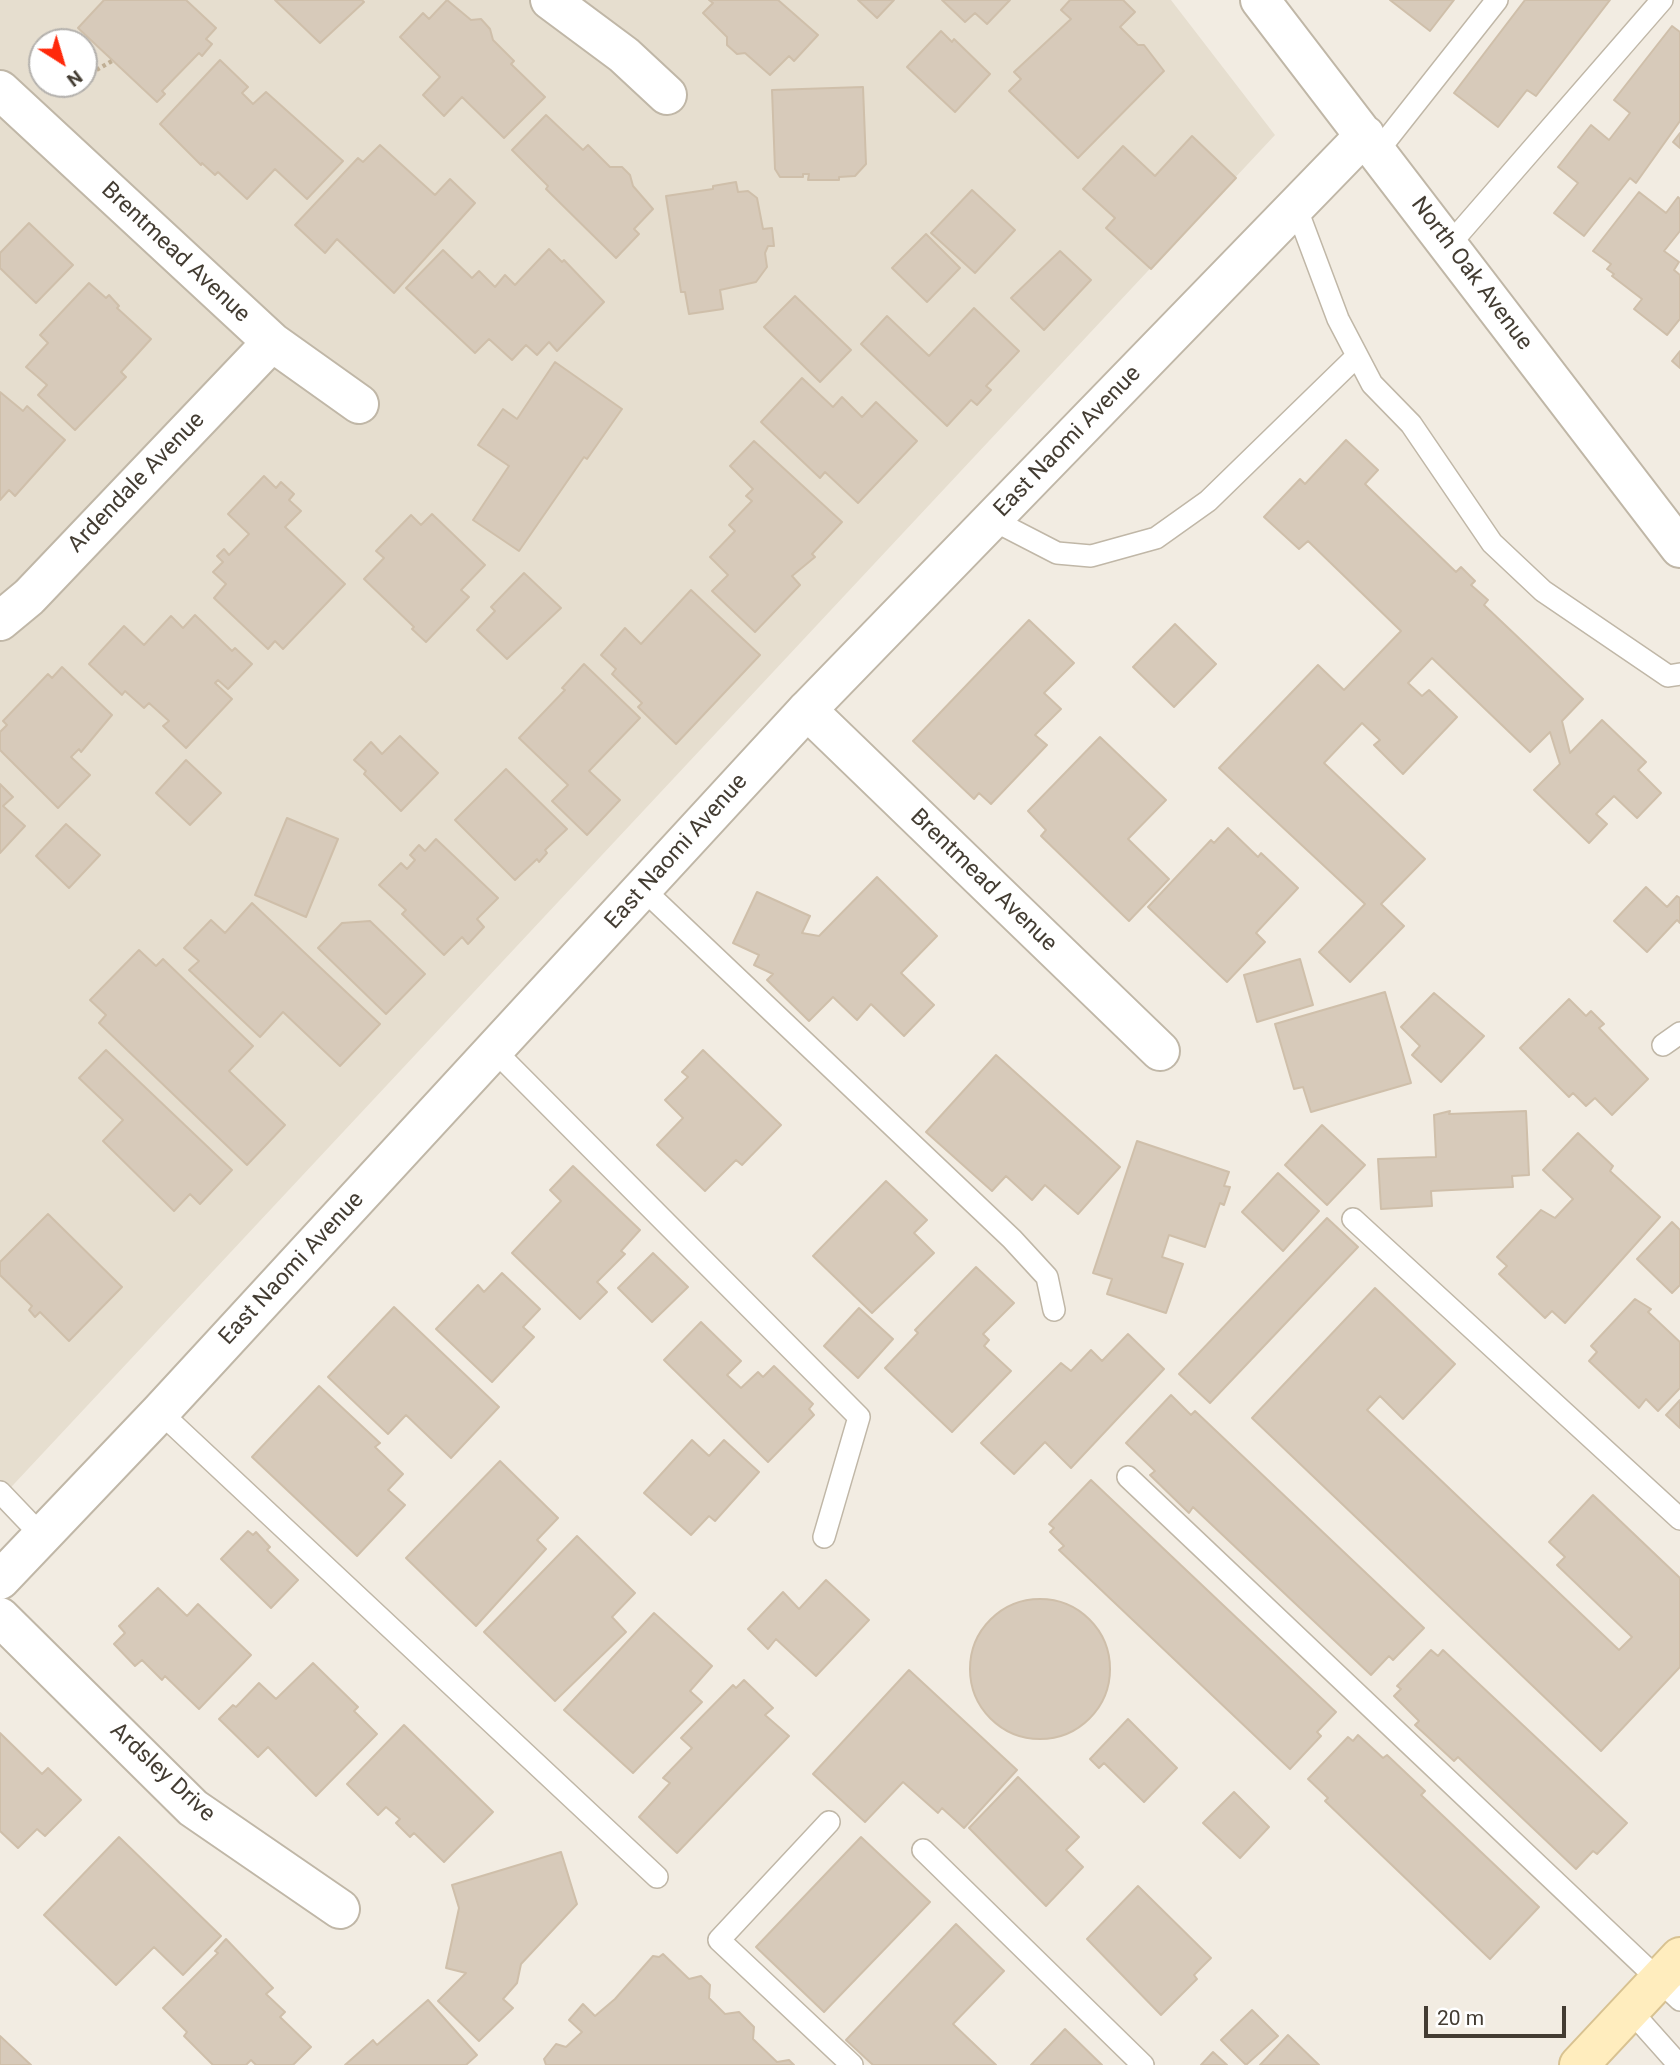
<!DOCTYPE html>
<style>
body{margin:0}
#map{position:relative;width:1680px;height:2065px;overflow:hidden;background:#f2ece2;font-family:Roboto,sans-serif}
canvas{display:block}
.north{position:absolute;left:28px;top:28px;width:70px;height:70px;box-sizing:border-box;background:#fff;border:2px solid #b4b1ad;border-radius:50%;rotate:143deg;font-size:19px;font-weight:700;line-height:28px;text-align:center;color:#433c32}
.north::after{content:'';display:block;margin:auto;width:24px;height:32px;background:#ff290b;clip-path:polygon(50% 0,100% 100%,50% 72%,0 100%)}
.scale{position:absolute;left:1424px;top:2006px;width:142px;height:32px;box-sizing:border-box;border:4px solid #433c32;border-top:0;padding-left:9px;font-size:21px;line-height:24px;white-space:nowrap;color:#433c32;-webkit-text-stroke:5px #fff;paint-order:stroke}
</style>
<div id="map">
<canvas width="1680" height="2065"></canvas>
<div class="north">N</div>
<div class="scale">20 m</div>
</div>
<script>
const context = document.querySelector('canvas').getContext('2d');
context.lineJoin = 'round';
function paint(path, color) { context.fillStyle = color; context.fill(path, 'evenodd'); }
function strokePath(path, color, width, dash) { context.strokeStyle = color; context.lineWidth = width; context.lineCap = dash ? 'butt' : 'round'; context.setLineDash(dash || []); context.stroke(path); }
function drawText(font, color, halo, rows, align = 'center') {
  context.font = font + ' Roboto,sans-serif'; context.lineWidth = 7; context.setLineDash([]); context.textBaseline = 'middle'; context.strokeStyle = halo; context.fillStyle = color; for (const [text, x, y, turn = 0] of rows) {
    context.save(); context.translate(x, y); context.rotate((+turn || 0) * Math.PI / 180); context.textAlign = isNaN(turn) ? turn : align; if (halo) context.strokeText(text, 0, 0); context.fillText(text, 0, 0); context.restore();
  }
}
const residential = new Path2D(`
 M 0,0 L 1171,0 L 1275,135 L 0,1499 ZM 42,42 L 84,42 L 84,84 L 42,84 Z`);
const building = new Path2D(`
 M 104,0 L 186,0 L 216,28 L 206,39 L 212,44 L 202,56 L 199,53 L 162,91 L 165,94 L 157,102 L 78,28 Z
 M 275,0 L 362,0 L 364,2 L 320,43 Z
 M 447,0 L 471,20 L 481,19 L 490,29 L 493,40 L 514,61 L 511,64 L 545,97 L 504,138 L 462,97 L 444,116 L 423,95 L 440,77 L 400,37 L 423,13 L 429,19 Z
 M 709,0 L 778,0 L 818,35 L 794,61 L 789,56 L 770,75 L 745,53 L 737,54 L 727,45 L 727,37 L 703,13 L 713,3 Z
 M 858,0 L 894,0 L 877,18 Z
 M 942,0 L 1010,0 L 987,24 L 975,13 L 965,22 Z
 M 1070,0 L 1123,0 L 1135,12 L 1120,27 L 1138,45 L 1144,45 L 1164,71 L 1078,158 L 1009,91 L 1021,79 L 1014,72 L 1071,19 L 1061,10 Z
 M 1390,0 L 1454,0 L 1430,31 Z
 M 1525,0 L 1610,0 L 1536,96 L 1527,90 L 1498,127 L 1454,93 Z
 M 1672,26 L 1680,32 L 1680,121 L 1636,183 L 1630,178 L 1584,236 L 1554,213 L 1578,183 L 1558,167 L 1591,125 L 1609,140 L 1630,113 L 1614,100 Z
 M 941,31 L 952,42 L 954,39 L 990,74 L 955,112 L 907,67 Z
 M 220,60 L 248,87 L 242,93 L 253,104 L 266,92 L 343,161 L 307,199 L 275,169 L 247,199 L 218,172 L 215,175 L 202,163 L 201,165 L 160,124 Z
 M 863,87 L 866,164 L 855,176 L 839,177 L 839,180 L 808,180 L 809,174 L 803,174 L 803,177 L 780,177 L 775,169 L 772,90 Z
 M 546,115 L 583,150 L 588,145 L 610,167 L 622,167 L 630,175 L 633,186 L 653,209 L 634,229 L 639,234 L 616,258 L 546,189 L 548,186 L 512,150 Z
 M 1680,133 L 1680,148 L 1673,142 Z
 M 1192,136 L 1236,178 L 1151,269 L 1106,228 L 1115,218 L 1083,189 L 1123,146 L 1155,176 Z
 M 380,145 L 435,195 L 450,179 L 475,203 L 394,293 L 337,239 L 325,253 L 295,225 L 358,158 L 363,162 Z
 M 736,182 L 738,192 L 748,191 L 757,198 L 763,229 L 772,228 L 774,246 L 768,246 L 765,253 L 767,267 L 756,282 L 720,290 L 723,309 L 689,314 L 685,292 L 681,292 L 666,196 L 713,189 L 713,186 Z
 M 972,190 L 1015,230 L 975,273 L 931,233 Z
 M 1639,192 L 1666,213 L 1678,197 L 1680,199 L 1680,231 L 1664,251 L 1679,262 L 1674,270 L 1680,275 L 1680,319 L 1667,335 L 1634,309 L 1642,299 L 1612,276 L 1614,274 L 1607,269 L 1611,264 L 1593,251 Z
 M 29,223 L 73,265 L 36,303 L 0,268 L 0,253 Z
 M 926,234 L 960,268 L 927,302 L 892,268 Z
 M 549,249 L 562,262 L 564,260 L 604,302 L 557,351 L 549,342 L 537,355 L 526,345 L 512,360 L 489,339 L 475,353 L 406,288 L 443,250 L 472,278 L 479,271 L 495,287 L 505,275 L 515,285 Z
 M 1060,251 L 1091,280 L 1044,330 L 1011,298 Z
 M 89,283 L 106,298 L 109,295 L 119,306 L 117,308 L 151,339 L 121,372 L 126,377 L 75,430 L 38,395 L 47,385 L 26,367 L 48,343 L 40,335 Z
 M 795,296 L 851,350 L 820,382 L 764,327 Z
 M 974,308 L 1019,351 L 986,386 L 991,390 L 977,405 L 971,400 L 947,426 L 861,344 L 887,316 L 929,356 Z
 M 1680,351 L 1680,368 L 1672,361 Z
 M 555,362 L 622,409 L 587,459 L 584,457 L 519,551 L 473,520 L 509,466 L 478,445 L 503,409 L 517,419 Z
 M 802,378 L 833,407 L 842,397 L 862,417 L 876,402 L 917,441 L 858,503 L 825,472 L 820,478 L 761,422 Z
 M 0,392 L 23,411 L 27,406 L 65,440 L 15,496 L 9,490 L 0,500 Z
 M 1346,440 L 1378,470 L 1365,484 L 1456,572 L 1461,567 L 1475,581 L 1471,585 L 1488,600 L 1484,605 L 1583,699 L 1562,721 L 1570,753 L 1602,720 L 1646,762 L 1638,770 L 1661,793 L 1637,818 L 1614,796 L 1596,814 L 1607,824 L 1589,843 L 1534,790 L 1560,764 L 1550,732 L 1530,752 L 1432,658 L 1408,683 L 1422,696 L 1429,690 L 1457,717 L 1403,774 L 1374,745 L 1380,740 L 1362,723 L 1324,763 L 1425,859 L 1381,904 L 1404,926 L 1350,982 L 1319,952 L 1365,904 L 1219,768 L 1318,665 L 1344,690 L 1401,631 L 1308,541 L 1299,549 L 1264,517 L 1300,479 L 1305,484 Z
 M 754,441 L 842,522 L 812,554 L 815,557 L 792,576 L 800,585 L 755,632 L 712,591 L 728,575 L 710,557 L 735,531 L 729,525 L 752,501 L 746,496 L 753,489 L 730,466 Z
 M 264,476 L 276,488 L 281,482 L 294,494 L 289,500 L 301,511 L 285,527 L 345,584 L 283,649 L 275,641 L 268,649 L 214,598 L 226,584 L 213,572 L 223,562 L 217,556 L 224,549 L 229,555 L 249,534 L 228,514 Z
 M 432,514 L 485,565 L 461,590 L 469,597 L 426,642 L 412,629 L 414,627 L 364,579 L 384,558 L 376,551 L 411,515 L 421,525 Z
 M 524,573 L 561,608 L 507,659 L 477,630 L 495,611 L 491,607 Z
 M 691,590 L 760,655 L 676,744 L 638,707 L 642,703 L 612,674 L 616,669 L 601,655 L 625,628 L 641,644 Z
 M 195,615 L 232,651 L 235,648 L 252,664 L 228,689 L 218,680 L 215,683 L 232,699 L 186,748 L 163,726 L 169,721 L 149,703 L 144,708 L 125,691 L 122,695 L 89,664 L 124,626 L 144,645 L 171,616 L 183,628 Z
 M 1029,620 L 1074,663 L 1044,693 L 1061,709 L 1035,735 L 1047,745 L 991,804 L 979,793 L 974,799 L 913,741 Z
 M 1175,624 L 1216,664 L 1174,707 L 1133,667 Z
 M 584,664 L 640,718 L 589,771 L 620,800 L 587,835 L 552,801 L 568,785 L 519,738 L 565,690 L 562,688 Z
 M 62,667 L 112,715 L 81,752 L 79,749 L 71,757 L 90,775 L 58,808 L 0,750 L 0,732 L 7,725 L 3,721 L 48,674 L 52,678 Z
 M 400,736 L 438,773 L 401,811 L 364,774 L 366,771 L 354,760 L 371,742 L 382,754 Z
 M 1100,737 L 1166,800 L 1128,839 L 1169,879 L 1129,921 L 1041,836 L 1046,830 L 1028,811 Z
 M 186,760 L 221,793 L 190,825 L 156,793 Z
 M 506,769 L 567,829 L 545,850 L 547,853 L 539,862 L 537,859 L 515,880 L 455,820 Z
 M 0,784 L 13,797 L 3,806 L 25,826 L 0,853 Z
 M 287,818 L 338,839 L 306,917 L 255,895 Z
 M 66,824 L 100,855 L 69,888 L 36,856 Z
 M 1228,828 L 1258,857 L 1261,853 L 1298,888 L 1256,933 L 1265,942 L 1227,982 L 1148,907 L 1211,840 L 1214,843 Z
 M 436,839 L 498,898 L 477,919 L 484,927 L 468,944 L 462,937 L 444,955 L 402,914 L 406,910 L 379,885 L 401,863 L 407,869 L 415,860 L 410,855 L 419,845 L 425,851 Z
 M 877,877 L 937,936 L 901,973 L 934,1005 L 904,1036 L 871,1004 L 857,1020 L 833,997 L 809,1021 L 767,980 L 773,974 L 754,965 L 759,955 L 733,943 L 757,892 L 810,916 L 802,933 L 819,936 Z
 M 1646,887 L 1667,907 L 1677,896 L 1680,898 L 1680,923 L 1677,920 L 1647,952 L 1614,921 Z
 M 252,903 L 380,1024 L 340,1066 L 283,1012 L 260,1037 L 189,970 L 199,961 L 184,948 L 211,920 L 225,933 Z
 M 370,921 L 425,974 L 386,1014 L 318,948 L 342,923 Z
 M 139,950 L 156,966 L 163,959 L 253,1046 L 229,1071 L 285,1125 L 247,1165 L 99,1023 L 106,1015 L 90,1000 Z
 M 1300,959 L 1313,1005 L 1257,1022 L 1244,975 Z
 M 1385,992 L 1411,1083 L 1311,1112 L 1303,1087 L 1294,1089 L 1275,1024 Z
 M 1434,993 L 1484,1036 L 1441,1082 L 1412,1055 L 1420,1046 L 1401,1027 Z
 M 1569,999 L 1586,1016 L 1591,1011 L 1604,1024 L 1599,1028 L 1648,1079 L 1612,1115 L 1595,1098 L 1586,1106 L 1573,1093 L 1569,1097 L 1520,1048 Z
 M 106,1050 L 232,1170 L 200,1204 L 190,1194 L 174,1211 L 103,1141 L 123,1120 L 79,1078 Z
 M 703,1050 L 781,1125 L 742,1165 L 736,1160 L 705,1191 L 657,1145 L 683,1118 L 665,1100 L 688,1077 L 682,1072 Z
 M 996,1055 L 1120,1167 L 1078,1214 L 1045,1185 L 1032,1200 L 1006,1176 L 992,1191 L 926,1132 Z
 M 1450,1111 L 1449,1114 L 1526,1111 L 1529,1175 L 1512,1176 L 1513,1187 L 1431,1191 L 1432,1206 L 1381,1209 L 1378,1159 L 1436,1157 L 1434,1115 Z
 M 1322,1125 L 1365,1165 L 1327,1205 L 1285,1165 Z
 M 1578,1133 L 1613,1166 L 1610,1171 L 1660,1217 L 1565,1323 L 1552,1311 L 1545,1318 L 1499,1274 L 1507,1266 L 1497,1257 L 1541,1210 L 1555,1218 L 1573,1199 L 1543,1170 Z
 M 1137,1141 L 1229,1172 L 1224,1186 L 1230,1187 L 1224,1205 L 1220,1203 L 1205,1247 L 1169,1235 L 1162,1257 L 1183,1264 L 1166,1313 L 1107,1294 L 1112,1279 L 1093,1273 Z
 M 573,1166 L 640,1230 L 621,1251 L 625,1254 L 597,1282 L 607,1292 L 580,1319 L 512,1253 L 561,1201 L 550,1190 Z
 M 1278,1173 L 1319,1211 L 1283,1251 L 1242,1212 Z
 M 886,1181 L 927,1220 L 914,1233 L 934,1253 L 872,1313 L 813,1256 Z
 M 48,1214 L 122,1287 L 69,1341 L 40,1312 L 35,1317 L 29,1310 L 32,1306 L 0,1275 L 0,1262 Z
 M 1327,1218 L 1358,1247 L 1210,1403 L 1179,1374 Z
 M 1672,1222 L 1680,1230 L 1680,1285 L 1672,1293 L 1637,1259 Z
 M 653,1253 L 688,1287 L 652,1322 L 618,1288 Z
 M 976,1267 L 1014,1303 L 983,1334 L 989,1340 L 984,1346 L 1011,1371 L 952,1432 L 885,1368 L 918,1333 L 915,1330 Z
 M 502,1273 L 540,1309 L 523,1327 L 534,1337 L 492,1382 L 436,1329 L 478,1285 L 484,1292 Z
 M 1375,1288 L 1455,1364 L 1403,1419 L 1380,1396 L 1367,1410 L 1619,1650 L 1632,1637 L 1557,1565 L 1565,1557 L 1549,1542 L 1593,1495 L 1680,1578 L 1680,1667 L 1601,1751 L 1252,1418 Z
 M 1635,1299 L 1651,1309 L 1648,1312 L 1680,1342 L 1680,1388 L 1658,1411 L 1646,1399 L 1639,1408 L 1589,1361 L 1597,1352 L 1591,1346 Z
 M 394,1307 L 499,1407 L 451,1458 L 406,1415 L 388,1434 L 328,1377 Z
 M 859,1308 L 893,1339 L 858,1378 L 824,1346 Z
 M 701,1322 L 741,1361 L 727,1375 L 741,1388 L 758,1372 L 763,1377 L 774,1366 L 813,1404 L 809,1409 L 814,1415 L 768,1462 L 664,1360 Z
 M 1128,1334 L 1164,1369 L 1071,1468 L 1045,1442 L 1014,1474 L 981,1443 L 1061,1363 L 1071,1371 L 1091,1350 L 1102,1361 Z
 M 319,1386 L 380,1443 L 375,1447 L 403,1474 L 388,1490 L 405,1505 L 357,1556 L 252,1457 Z
 M 1171,1395 L 1191,1415 L 1195,1411 L 1424,1628 L 1393,1660 L 1389,1656 L 1371,1675 L 1193,1507 L 1189,1513 L 1150,1475 L 1155,1471 L 1126,1443 Z
 M 1680,1400 L 1680,1428 L 1666,1415 Z
 M 692,1440 L 709,1456 L 724,1440 L 759,1472 L 715,1521 L 709,1516 L 691,1535 L 644,1493 Z
 M 500,1461 L 558,1518 L 537,1540 L 546,1549 L 476,1626 L 406,1558 Z
 M 1091,1480 L 1336,1712 L 1317,1732 L 1321,1736 L 1290,1769 L 1059,1550 L 1064,1546 L 1050,1532 L 1054,1528 L 1049,1524 Z
 M 248,1531 L 253,1535 L 256,1532 L 270,1547 L 267,1550 L 298,1580 L 271,1608 L 221,1559 Z
 M 577,1536 L 635,1593 L 612,1617 L 626,1632 L 555,1701 L 484,1632 Z
 M 826,1580 L 869,1620 L 816,1676 L 776,1639 L 768,1649 L 748,1629 L 783,1592 L 799,1609 Z
 M 158,1588 L 187,1616 L 198,1604 L 251,1655 L 199,1709 L 165,1676 L 162,1680 L 142,1660 L 135,1666 L 114,1644 L 125,1633 L 119,1626 Z
 M970 1669a70 70 0 1 1 140 0a70 70 0 1 1-140 0Z
 M 654,1613 L 712,1666 L 690,1691 L 702,1702 L 633,1773 L 564,1710 Z
 M 1431,1650 L 1438,1656 L 1443,1650 L 1627,1823 L 1597,1854 L 1593,1851 L 1576,1869 L 1458,1757 L 1454,1761 L 1415,1725 L 1419,1721 L 1394,1696 L 1401,1689 L 1397,1686 Z
 M 313,1663 L 358,1707 L 354,1711 L 377,1734 L 316,1796 L 268,1747 L 258,1757 L 219,1719 L 233,1705 L 236,1707 L 259,1683 L 276,1699 Z
 M 909,1670 L 1017,1770 L 964,1828 L 942,1808 L 938,1813 L 903,1782 L 865,1822 L 813,1774 Z
 M 744,1680 L 773,1708 L 765,1715 L 789,1736 L 677,1853 L 639,1817 L 670,1783 L 663,1778 L 692,1748 L 681,1738 L 733,1685 L 736,1688 Z
 M 1128,1719 L 1177,1768 L 1144,1802 L 1104,1763 L 1099,1768 L 1090,1759 Z
 M 404,1725 L 493,1812 L 444,1862 L 414,1833 L 410,1837 L 396,1823 L 400,1819 L 386,1807 L 378,1815 L 347,1784 Z
 M 0,1733 L 42,1774 L 48,1768 L 81,1800 L 45,1836 L 37,1829 L 18,1848 L 0,1831 Z
 M 1358,1735 L 1383,1758 L 1387,1755 L 1425,1791 L 1421,1795 L 1539,1907 L 1490,1959 L 1325,1801 L 1328,1798 L 1308,1779 L 1348,1737 L 1353,1741 Z
 M 1018,1777 L 1079,1837 L 1066,1850 L 1083,1867 L 1046,1906 L 969,1828 Z
 M 1234,1792 L 1269,1827 L 1240,1858 L 1203,1823 Z
 M 119,1837 L 221,1936 L 183,1975 L 154,1947 L 116,1985 L 44,1915 Z
 M 861,1837 L 930,1902 L 824,2012 L 756,1947 Z
 M 561,1852 L 577,1904 L 521,1964 L 517,1983 L 503,1999 L 513,2008 L 479,2041 L 438,2001 L 466,1973 L 446,1968 L 459,1908 L 452,1885 Z
 M 1138,1886 L 1211,1958 L 1194,1975 L 1197,1979 L 1161,2015 L 1087,1939 Z
 M 956,1924 L 1004,1971 L 953,2024 L 996,2065 L 873,2065 L 846,2040 Z
 M 226,1939 L 273,1988 L 266,1994 L 285,2012 L 280,2017 L 311,2047 L 293,2065 L 256,2065 L 251,2060 L 246,2065 L 213,2065 L 184,2036 L 187,2032 L 163,2008 L 218,1953 L 215,1951 Z
 M 663,1954 L 689,1979 L 701,1976 L 710,1985 L 709,1998 L 725,2014 L 739,2012 L 754,2027 L 753,2039 L 777,2062 L 789,2060 L 794,2065 L 546,2065 L 544,2059 L 556,2044 L 566,2047 L 582,2032 L 569,2020 L 583,2004 L 595,2016 L 615,1999 L 653,1956 L 659,1957 Z
 M 428,2000 L 477,2055 L 466,2065 L 345,2065 L 373,2040 L 377,2045 Z
 M 1252,2010 L 1278,2036 L 1246,2065 L 1221,2040 Z
 M 1065,2029 L 1102,2065 L 1031,2065 Z
 M 1288,2035 L 1319,2065 L 1260,2065 Z
 M 0,2036 L 31,2065 L 0,2065 Z
 M 1213,2052 L 1227,2065 L 1201,2065 Z`);
const path = new Path2D(`
 M 38,59 L 42,59
 M 84,70 L 91,73 L 112,61`);
const service = new Path2D(`
 M 1377,152 L 1497,0
 M 1296,207 L 1338,319 L 1372,384 L 1411,424 L 1492,543 L 1543,591 L 1668,676 L 1680,674
 M 1449,245 L 1662,0
 M 993,520 L 1057,553 L 1091,556 L 1156,538 L 1208,501 L 1357,356
 M 643,889 L 1012,1239 L 1047,1277 L 1054,1310
 M 1663,1045 L 1680,1033
 M 494,1050 L 859,1417 L 824,1537
 M 1353,1219 L 1680,1519
 M 160,1412 L 657,1877
 M 1128,1477 L 1680,2000
 M 0,1492 L 42,1536
 M 829,1822 L 719,1940 L 852,2065
 M 923,1850 L 1143,2065
 M 1630,2010 L 1679,2065`);
const minor = new Path2D(`
 M 550,0 L 624,55 L 667,95
 M 0,90 L 272,342 L 359,404
 M 0,621 L 29,597 L 272,342
 M 807,710 L 1160,1051
 M 0,1617 L 193,1808 L 340,1909`);
const tertiary = new Path2D(`
 M 1260,0 L 1680,548
 M 0,1580 L 160,1412 L 807,710 L 1365,135`);
const secondary = new Path2D(`
 M 1579,2065 L 1680,1957`);
const streetNames = [
 ["Brentmead Avenue",175,253,43],
 ["North Oak Avenue",1471,274,53],
 ["East Naomi Avenue",1068,442,-46],
 ["Ardendale Avenue",137,483,-46],
 ["East Naomi Avenue",677,852,-48],
 ["Brentmead Avenue",983,881,44],
 ["East Naomi Avenue",292,1269,-47],
 ["Ardsley Drive",162,1773,43]
];
paint(residential, '#e6decf');
paint(building, '#d7caba');
strokePath(building, '#cfbfaa', 2);
strokePath(service, '#c0b7a7', 24);
strokePath(minor, '#c0b7a7', 42);
strokePath(tertiary, '#c0b7a7', 42);
strokePath(secondary, '#d8c291', 42);
strokePath(path, '#c0af95', 4.5, [3.5, 3.5]);
strokePath(service, '#fff', 21);
strokePath(minor, '#fff', 38);
strokePath(tertiary, '#fff', 38);
strokePath(secondary, '#ffedbe', 38);
drawText('23px', '#433c32', '#fff', streetNames);
</script>
